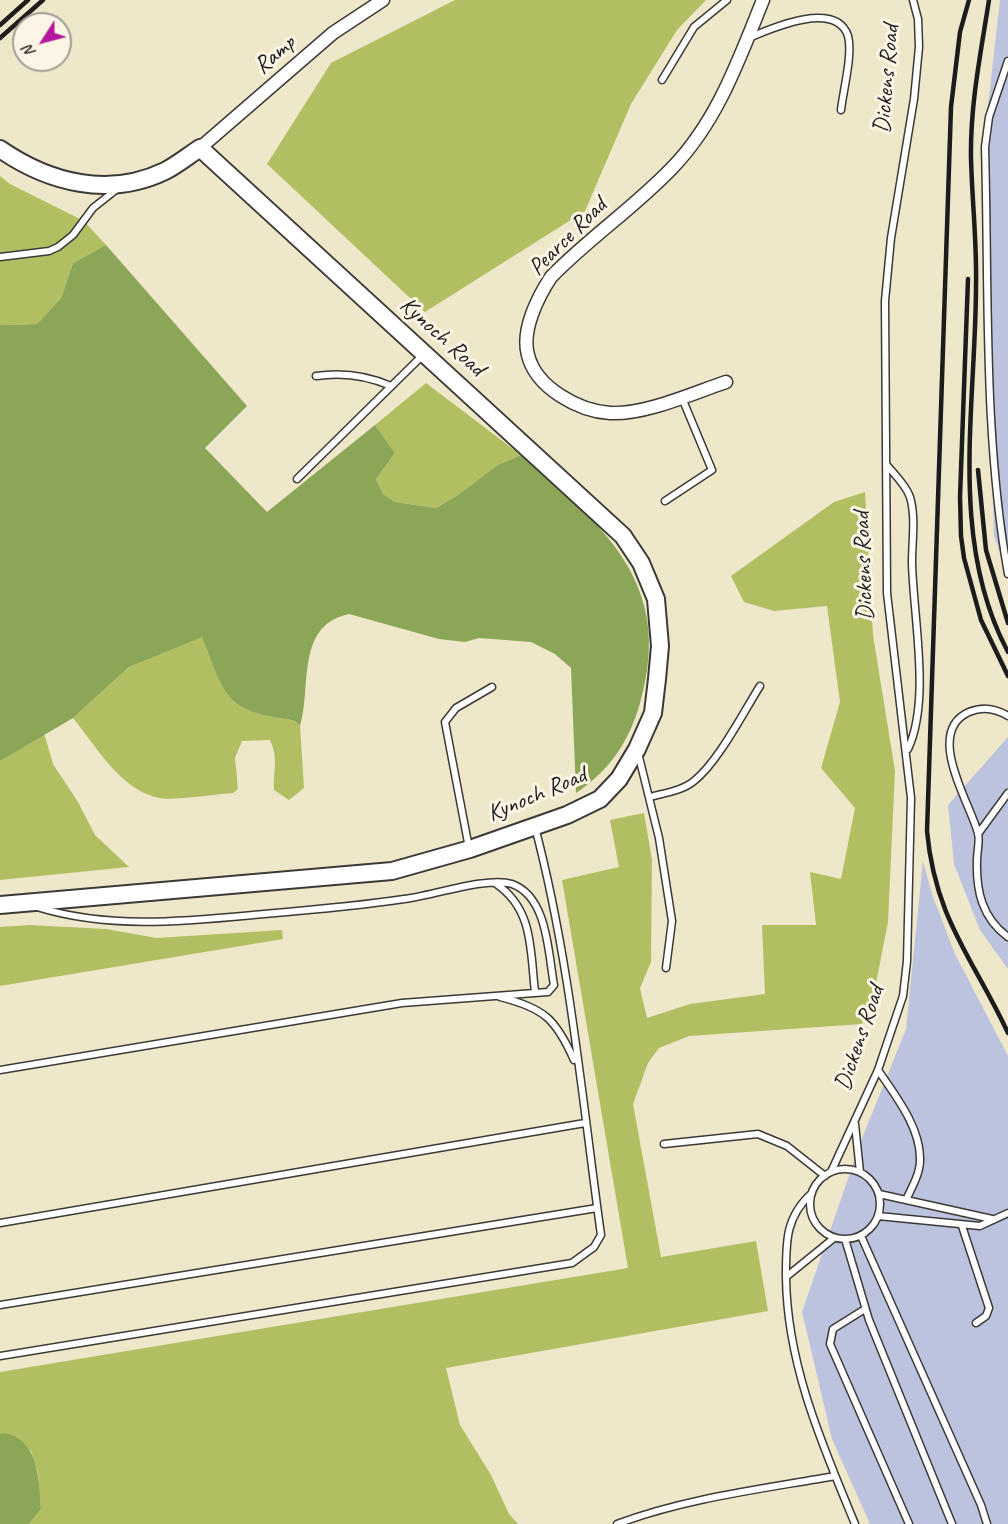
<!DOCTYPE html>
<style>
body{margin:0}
#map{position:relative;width:1008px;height:1524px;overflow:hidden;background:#efe7c9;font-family:Caveat,sans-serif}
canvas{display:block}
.north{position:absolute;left:12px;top:12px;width:60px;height:60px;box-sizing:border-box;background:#fcf5e5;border:2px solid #a29e95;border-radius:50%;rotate:234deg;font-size:16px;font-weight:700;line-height:24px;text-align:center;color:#1c1c1c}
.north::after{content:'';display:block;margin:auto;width:21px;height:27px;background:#b5179e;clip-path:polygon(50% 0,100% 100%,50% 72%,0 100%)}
</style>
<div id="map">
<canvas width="1008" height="1524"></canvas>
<div class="north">N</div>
</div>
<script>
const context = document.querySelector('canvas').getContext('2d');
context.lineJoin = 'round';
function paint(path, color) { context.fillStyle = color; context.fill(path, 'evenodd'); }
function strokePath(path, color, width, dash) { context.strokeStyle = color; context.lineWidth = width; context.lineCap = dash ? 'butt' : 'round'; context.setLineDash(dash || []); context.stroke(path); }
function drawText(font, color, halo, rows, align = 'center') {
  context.font = font + ' Caveat,sans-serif'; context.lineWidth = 6; context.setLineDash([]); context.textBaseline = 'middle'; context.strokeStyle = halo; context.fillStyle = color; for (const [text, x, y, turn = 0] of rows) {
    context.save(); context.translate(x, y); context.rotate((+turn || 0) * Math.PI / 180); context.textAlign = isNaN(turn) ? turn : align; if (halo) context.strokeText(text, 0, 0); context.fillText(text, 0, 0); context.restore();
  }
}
const industrial = new Path2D(`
 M 1000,0 L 1008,0 L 1008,575 L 994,536 L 984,141 Z
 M 1008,737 L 1008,969 L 980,930 L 954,864 L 948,805 Z
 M 923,861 L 932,894 L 955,954 L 1008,1056 L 1008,1524 L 870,1524 L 832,1439 L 802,1312 L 861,1141 L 906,1029 Z`);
const green = new Path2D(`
 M 455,0 L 706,0 L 677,30 L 631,104 L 585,211 L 425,312 L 267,164 L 331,63 Z
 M 0,176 L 10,184 L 84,221 L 106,245 L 73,263 L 61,298 L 37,324 L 0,325 Z
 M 426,383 L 521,455 L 496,466 L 458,495 L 436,508 L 395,502 L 383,494 L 376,479 L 395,453 L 375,425 Z
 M 865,492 L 873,635 L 895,771 L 888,922 L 875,988 L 862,1024 L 689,1036 L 659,1048 L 648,1063 L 633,1104 L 661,1257 L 756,1241 L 768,1311 L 446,1368 L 460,1425 L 491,1475 L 509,1514 L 518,1524 L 29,1524 L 41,1509 L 38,1473 L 31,1451 L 0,1434 L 0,1372 L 628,1268 L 562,880 L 619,867 L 610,820 L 644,813 L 652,860 L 651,962 L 640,988 L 647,1018 L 690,1004 L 765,994 L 762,925 L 816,925 L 810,872 L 841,879 L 855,808 L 821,768 L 840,702 L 827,606 L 774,611 L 744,602 L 731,576 L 834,502 Z
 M 202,636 C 210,657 220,694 240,706 C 255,716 278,717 295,721 L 300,726 L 304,788 L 289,800 L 274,790 C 273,769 279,760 270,740 L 242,741 L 235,758 L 238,789 L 233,793 C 215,794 174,801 159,798 C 119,789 97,747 73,718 L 129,667 Z
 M 44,733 L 53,764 L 78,802 L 95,835 L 129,867 L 0,880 L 0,761 Z
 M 29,925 L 106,929 L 157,938 L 282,930 L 283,939 L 0,986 L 0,927 Z`);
const forest = new Path2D(`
 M 106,245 L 247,406 L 205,448 L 267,512 L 375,425 L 395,453 L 376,479 L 383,494 L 395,502 L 436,508 L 458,495 L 496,466 L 521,455 C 603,526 675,583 640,703 C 629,742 610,770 576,793 L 571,668 L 555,654 L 531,642 L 479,638 L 465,642 L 439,639 L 349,614 C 295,625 312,688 300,726 L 295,721 C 278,717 255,716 240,706 C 219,693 211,658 202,637 L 129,667 L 73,718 L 0,761 L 0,325 L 37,324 L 61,298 L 73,263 Z
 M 3,1433 C 39,1438 39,1480 41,1509 L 29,1524 L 0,1524 L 0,1434 Z`);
const service = new Path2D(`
 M 751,37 C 772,28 836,0 848,36 C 853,54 843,91 841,110
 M 1008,61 L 989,117 L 985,147 C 989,289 983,433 1008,574
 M 662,80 L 694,27 L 727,0
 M 0,257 L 49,251 L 58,247 L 73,235 L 93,208 L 117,189
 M 316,376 C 343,372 366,375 391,386
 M 886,464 C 894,474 906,485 910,497 C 916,517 912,541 912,562 C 913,616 931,700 908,749
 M 297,479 L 424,354
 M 665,501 L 712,470 L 682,398
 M 1008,716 C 995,708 983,706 969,712 C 924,732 970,803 978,833 C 980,841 977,852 977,860 C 976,891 982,918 1008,937
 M 638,753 L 659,838 L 672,921 L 666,968
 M 650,797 C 664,793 682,791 694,781 C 718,762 743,713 760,686
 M 978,834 L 1008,793
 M 469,848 L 445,722 L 456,708 L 492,687
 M 495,883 C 534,909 530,950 535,992
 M 500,997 C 544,1008 556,1019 574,1060
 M 0,1070 L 402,1003 L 548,992 L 554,985 C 548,953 548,897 512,884 C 488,876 431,896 404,899 C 358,906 311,910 264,914 C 188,921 111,930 37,907
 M 878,1070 C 895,1095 921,1128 920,1160 C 920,1174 912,1187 906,1200
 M 855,1124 L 860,1172
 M 664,1144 L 758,1134 L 787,1146 L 825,1176
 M810 1204a35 35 0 1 1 70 0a35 35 0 1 1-70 0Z
 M 831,1172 L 878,1070 L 903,996 L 907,961 L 911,798 L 887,593 L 885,301 L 891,238 L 914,99 L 919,47 L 918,19 L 913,0
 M 812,1193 C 785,1217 786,1243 786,1277 C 787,1365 822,1444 855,1524
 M 879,1194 L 992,1219
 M 878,1216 L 980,1226 L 1008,1213
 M 0,1223 L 585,1123
 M 962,1226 L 989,1308 L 986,1316 L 976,1323
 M 861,1236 L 981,1505 L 987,1524
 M 845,1239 L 869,1320 L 952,1524
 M 786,1277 L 834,1238
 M 0,1305 L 597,1208
 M 865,1309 L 833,1329 L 830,1344 L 909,1524
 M 0,1356 L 572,1263 L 594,1247 L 601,1235 C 582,1099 570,960 535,827
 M 617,1524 C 686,1498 762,1489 835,1476`);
const minor = new Path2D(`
 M 200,148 L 333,33 L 383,0
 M 726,382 C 693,393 645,415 610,413 C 579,411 536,388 528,355 C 521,330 538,297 551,277 C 589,238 635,207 673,167 C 718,120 739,59 763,0`);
const tertiary = new Path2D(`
 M 0,149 C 49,183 109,198 165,171 C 177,165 188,156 200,148 L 623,536 L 641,563 L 656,599 L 660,646 L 657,679 L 653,713 L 637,749 L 619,779 L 600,799 L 567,815 L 470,849 L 392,871 L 0,905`);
const rail = new Path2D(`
 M 969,0 L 960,32 L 951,107 L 927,831 C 935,919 973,958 1008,1033
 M 989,0 C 981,52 970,105 971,158 C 972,200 977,243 976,285 C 976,406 948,540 1008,652
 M 0,25 L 28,0
 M 0,38 L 43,0
 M 968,279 L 960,497 L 961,536 L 964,558 L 981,620 L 1008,676
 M 978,470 L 986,550 L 1008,623`);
const streetNames = [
 ["Ramp",275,55,-41],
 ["Dickens Road",887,79,-85],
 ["Pearce Road",568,237,-45],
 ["Kynoch Road",442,337,42],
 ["Dickens Road",864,566,-92],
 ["Kynoch Road",537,795,-23],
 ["Dickens Road",860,1038,-71]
];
paint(industrial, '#bcc3de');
paint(green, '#b1bf62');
paint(forest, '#8ca658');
strokePath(service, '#3c3a36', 9);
strokePath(minor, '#3c3a36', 15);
strokePath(tertiary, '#3c3a36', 20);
strokePath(service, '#fff', 6);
strokePath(minor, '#fff', 12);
strokePath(tertiary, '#fff', 16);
strokePath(rail, '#1c1c1c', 4.5);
drawText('24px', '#1c1c1c', '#fcf5e5', streetNames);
</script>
